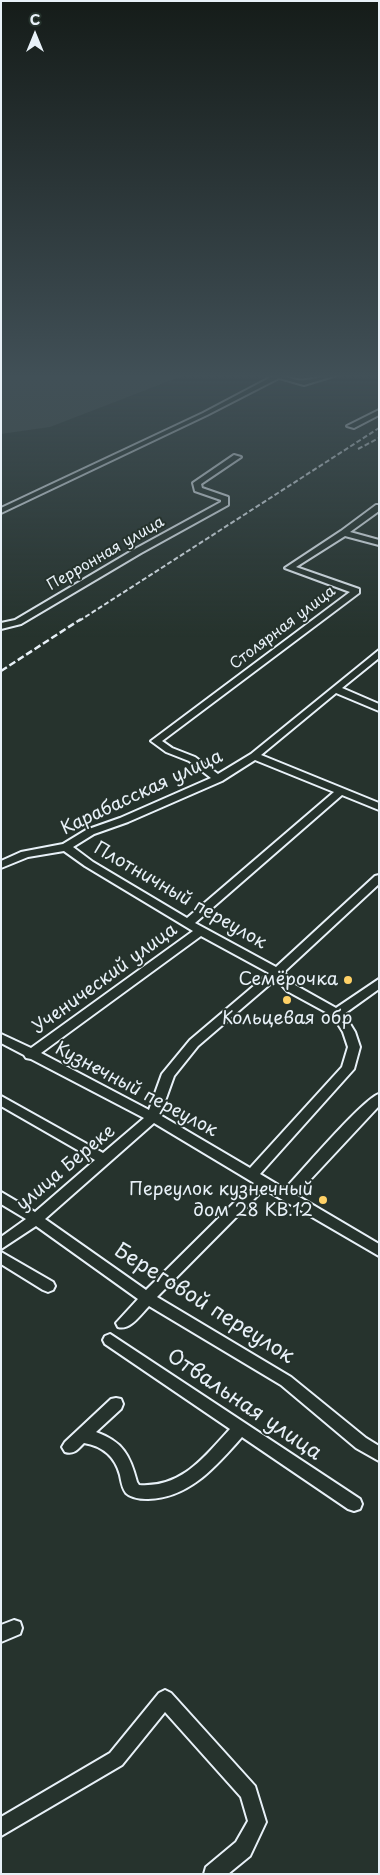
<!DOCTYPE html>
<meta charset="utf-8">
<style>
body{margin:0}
#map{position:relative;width:380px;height:1875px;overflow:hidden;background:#26332d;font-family:"Playpen Sans",sans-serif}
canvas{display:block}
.frame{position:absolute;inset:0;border:2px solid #e8f1f8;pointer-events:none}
.north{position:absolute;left:10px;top:10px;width:50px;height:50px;-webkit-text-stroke:4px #26332d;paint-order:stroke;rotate:0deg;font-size:14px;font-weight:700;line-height:20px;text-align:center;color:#e8f1f8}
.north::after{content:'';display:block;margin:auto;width:18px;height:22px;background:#e8f1f8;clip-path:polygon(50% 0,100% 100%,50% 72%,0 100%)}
</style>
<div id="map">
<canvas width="380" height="1875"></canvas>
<div class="frame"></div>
<div class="north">С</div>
</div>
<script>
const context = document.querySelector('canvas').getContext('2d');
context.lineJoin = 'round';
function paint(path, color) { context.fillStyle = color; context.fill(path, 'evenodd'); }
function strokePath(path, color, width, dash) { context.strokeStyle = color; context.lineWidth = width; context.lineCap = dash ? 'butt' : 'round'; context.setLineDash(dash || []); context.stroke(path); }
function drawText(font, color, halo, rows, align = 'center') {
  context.font = font + ' "Playpen Sans",sans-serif'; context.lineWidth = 4; context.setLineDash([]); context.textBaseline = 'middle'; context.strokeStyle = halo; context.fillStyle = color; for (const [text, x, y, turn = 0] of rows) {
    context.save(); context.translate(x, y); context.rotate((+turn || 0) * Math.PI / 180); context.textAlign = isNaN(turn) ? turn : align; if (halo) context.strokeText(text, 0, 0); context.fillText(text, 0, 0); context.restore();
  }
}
const green = new Path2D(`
 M 1,375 L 185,375 L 50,427 L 1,434 Z`);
const minor = new Path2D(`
 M 275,375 C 285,375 295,382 306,380 C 317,379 326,375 337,375 L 304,385 L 279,378 L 207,415 L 1,513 L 1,508 L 203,413 Z
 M 379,410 L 379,415 L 354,428 L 347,426 Z
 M 234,455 L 241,457 L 201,484 L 202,488 L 228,497 L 228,505 L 141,553 L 21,624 L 1,629 L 1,623 L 15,620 L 135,549 L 221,502 L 221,500 L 195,491 L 193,483 Z
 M 376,505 L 379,505 L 379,511 L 350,532 L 379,540 L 379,545 L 345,536 L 296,567 L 359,589 L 359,593 L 162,741 L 172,748 L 195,757 L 218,774 L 251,754 L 379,650 L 379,658 L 342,688 L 379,704 L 379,711 L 336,693 L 261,755 L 379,803 L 379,810 L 342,795 L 195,923 L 276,967 L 375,876 L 379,875 L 379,884 L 284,972 L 295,985 L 336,1008 L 379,979 L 379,989 L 344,1014 L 355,1032 L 360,1047 L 354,1069 L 260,1174 L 285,1189 C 300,1173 364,1098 379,1094 L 379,1106 L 296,1195 L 379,1244 L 379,1256 L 264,1189 L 157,1297 L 291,1377 L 366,1438 L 379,1446 L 379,1461 L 356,1448 L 281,1385 L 149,1306 C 141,1314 130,1331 118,1327 L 116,1323 L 138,1299 L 36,1226 L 1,1249 L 1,1237 L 26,1219 L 1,1204 L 1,1192 L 35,1212 L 95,1160 L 1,1106 L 1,1096 L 103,1153 L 144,1118 L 31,1059 L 26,1058 L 24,1055 L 1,1043 L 1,1034 L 31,1048 L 193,931 L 85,866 L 64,851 L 28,857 L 1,868 L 1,861 L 21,852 L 63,844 L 86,830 L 120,818 L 211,778 L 189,761 L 166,752 L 151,741 L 350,592 L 285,568 L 341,531 ZM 255,760 L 334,792 L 187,918 L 93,862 L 73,847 L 94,834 L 128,822 L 222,781 ZM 201,936 L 269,973 L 190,1040 L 162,1074 L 149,1110 L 41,1053 ZM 276,979 L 287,991 L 333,1016 L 343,1032 L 348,1047 L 342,1067 L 250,1168 L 160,1115 L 174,1076 L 198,1046 ZM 154,1123 L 254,1183 L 146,1290 L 45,1219 Z
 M 1,1252 L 53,1282 L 55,1286 L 53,1290 L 48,1292 L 43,1290 L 1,1264 Z
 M 110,1334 L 360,1499 L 362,1504 L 360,1509 L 354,1511 L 348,1509 L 242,1437 C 216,1466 190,1498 148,1499 C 141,1499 131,1498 126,1493 C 122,1488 121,1480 120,1475 C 115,1456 102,1446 84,1443 C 78,1449 74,1455 65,1452 L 62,1447 L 65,1442 L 111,1399 L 116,1398 L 121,1399 L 123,1404 L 121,1409 L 96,1432 C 123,1442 130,1455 137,1482 L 139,1485 C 182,1488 204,1457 230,1429 L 105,1344 L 103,1340 L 105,1336 Z
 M 14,1620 L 20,1622 L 22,1628 L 20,1634 L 1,1642 L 1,1625 Z
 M 165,1690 L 171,1693 L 255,1786 L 266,1822 L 250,1856 L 228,1874 L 204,1874 L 206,1867 L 236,1842 L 248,1821 L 241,1797 L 165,1712 L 122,1765 L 1,1836 L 1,1817 L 110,1753 L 159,1693 Z`);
const railFar1 = new Path2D(`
 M 358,449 L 379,438
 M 79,621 L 379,428`);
const rail = new Path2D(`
 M 1,671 L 81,619`);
const markers = [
 [348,980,5,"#ffd166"],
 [287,1000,5,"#ffd166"],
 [323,1200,5,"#ffd166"]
];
const farStreetnames = [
 ["Перронная улица",106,554,-30],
 ["Столярная улица",283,628,-37]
];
const streetNames = [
 ["Карабасская улица",142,793,-25],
 ["Плотничный переулок",180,896,30],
 ["Ученический улица",105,979,-36],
 ["Кузнечный переулок",136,1090,28],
 ["улица Береке",66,1168,-40]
];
const poiNames = [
 ["Семёрочка",338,980],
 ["Кольцевая обр",287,1019,"center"],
 ["Переулок кузнечный",313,1190],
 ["дом 28 КВ.12",313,1211]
];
const nearStreetnames = [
 ["Береговой переулок",204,1304,32],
 ["Отвальная улица",244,1405,34]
];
paint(green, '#3e4b47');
strokePath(minor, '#e8f1f8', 4);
paint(minor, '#26332d');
strokePath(railFar1, '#e8f1f8', 2, [5, 2.5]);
strokePath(rail, '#e8f1f8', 2.5, [7, 3]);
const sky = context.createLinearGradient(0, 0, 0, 638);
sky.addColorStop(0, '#151c19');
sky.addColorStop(0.59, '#415057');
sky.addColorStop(1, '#41505700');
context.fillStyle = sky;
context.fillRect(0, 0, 380, 638);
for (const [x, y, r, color] of markers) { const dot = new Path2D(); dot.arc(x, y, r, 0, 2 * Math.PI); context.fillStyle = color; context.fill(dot); strokePath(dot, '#26332d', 2); }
drawText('15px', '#e8f1f8', '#26332d', farStreetnames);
drawText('18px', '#e8f1f8', '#26332d', streetNames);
drawText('18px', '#e8f1f8', '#26332d', poiNames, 'right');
drawText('21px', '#e8f1f8', '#26332d', nearStreetnames);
</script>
